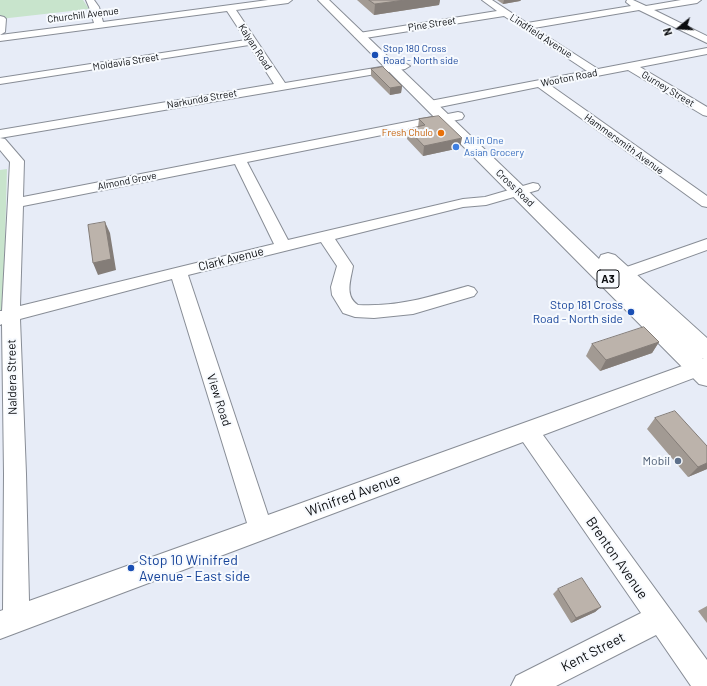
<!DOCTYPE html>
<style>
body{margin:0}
#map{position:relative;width:707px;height:686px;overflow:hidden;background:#e7ecf7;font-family:Barlow,sans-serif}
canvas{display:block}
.north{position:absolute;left:659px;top:8px;width:40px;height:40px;-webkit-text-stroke:3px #f7fafe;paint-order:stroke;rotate:252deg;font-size:11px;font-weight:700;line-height:16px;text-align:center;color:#0b0d10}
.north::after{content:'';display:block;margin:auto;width:14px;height:18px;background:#0b0d10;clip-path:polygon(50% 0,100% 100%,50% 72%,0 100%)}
</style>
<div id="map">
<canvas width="707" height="686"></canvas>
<div class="north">N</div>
</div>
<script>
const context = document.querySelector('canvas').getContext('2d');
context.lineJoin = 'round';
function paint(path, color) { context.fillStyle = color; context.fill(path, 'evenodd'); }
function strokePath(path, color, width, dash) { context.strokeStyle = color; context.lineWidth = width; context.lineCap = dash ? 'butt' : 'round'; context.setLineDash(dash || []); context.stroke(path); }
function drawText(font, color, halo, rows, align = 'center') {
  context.font = font + ' Barlow,sans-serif'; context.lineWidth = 4; context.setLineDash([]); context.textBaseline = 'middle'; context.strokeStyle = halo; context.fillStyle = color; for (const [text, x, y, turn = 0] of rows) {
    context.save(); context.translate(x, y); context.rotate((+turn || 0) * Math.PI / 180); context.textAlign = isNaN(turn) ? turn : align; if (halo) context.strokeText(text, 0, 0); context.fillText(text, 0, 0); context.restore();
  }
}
const green = new Path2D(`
 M 0,0 L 83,0 L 89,9 L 0,19 Z
 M 7,169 L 3,312 L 0,313 L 0,170 Z`);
const minor = new Path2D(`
 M 86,0 L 94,0 L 99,7 L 103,22 L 268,0 L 292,0 L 288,3 L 236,10 L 285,83 L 405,63 L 410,66 L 405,69 L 0,138 L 0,130 L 274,84 L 249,45 L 0,84 L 0,78 L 246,40 L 227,11 L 0,41 L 0,35 L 94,23 L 89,7 Z
 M 482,0 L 492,0 L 527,23 L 631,6 L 626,2 L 627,0 L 633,0 L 646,6 L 681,0 L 701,0 L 697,3 L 654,10 L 707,36 L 707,43 L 639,10 L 534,28 L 598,69 L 707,48 L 707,54 L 640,67 L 707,107 L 707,116 L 703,115 L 628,70 L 550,85 L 707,196 L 707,207 L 702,206 L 538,87 L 430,109 L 426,108 L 424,105 L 426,102 L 430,101 L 587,71 L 504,16 L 359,39 L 354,36 L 359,33 L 497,11 Z
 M 0,16 L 4,17 L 6,19 L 5,32 L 0,35 Z
 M 458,112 L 462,113 L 464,116 L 462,119 L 247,162 L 288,240 L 463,199 L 485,197 L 533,183 L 538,184 L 540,187 L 538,190 L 486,205 L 463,207 L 335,239 L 353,266 C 351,279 344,296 358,305 C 399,307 429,297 468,286 L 474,288 L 477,292 L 474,296 L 413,314 L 374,318 L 355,317 L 343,313 L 332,295 L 331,287 L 337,266 L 321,242 L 188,275 L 268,515 L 707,357 L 707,373 L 543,435 L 707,660 L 707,686 L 691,686 L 656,635 L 556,686 L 511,686 L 516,676 L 641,613 L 523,442 L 0,639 L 0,611 L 3,610 L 4,474 L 2,324 L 0,325 L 0,311 L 2,311 L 10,162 L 0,150 L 0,138 L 5,139 L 24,161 L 23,197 ZM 235,164 L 274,244 L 20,306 L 23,206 ZM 172,279 L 247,523 L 29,601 L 26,474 L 20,319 Z
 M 707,239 L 707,250 L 624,280 L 618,278 L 616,274 L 618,270 Z`);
const highway = new Path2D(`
 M 318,0 L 329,0 L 599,259 L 601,255 L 608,253 L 615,255 L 707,338 L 707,360 L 702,358 L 707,363 L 707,386 L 699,384 Z`);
const wall = new Path2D(`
 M 357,0 L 440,0 L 439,5 L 374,15 Z
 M 497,0 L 521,0 L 520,1 L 503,4 Z
 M 371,69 L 402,86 L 401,93 L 390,95 L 371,76 Z
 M 419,119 L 460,148 L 423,156 L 407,139 L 408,129 L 418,127 Z
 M 659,342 L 652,353 L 600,371 L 586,356 L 592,344 Z
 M 655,418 L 707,446 L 707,469 L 688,477 L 647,429 Z
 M 558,589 L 601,607 L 595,612 L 571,623 L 553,594 Z
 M 707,606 L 707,623 L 698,611 Z`);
const shadedWall = new Path2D(`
 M 405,0 L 440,0 L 439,5 L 374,15 L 375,4 Z
 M 504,0 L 521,0 L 520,1 L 503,4 Z
 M 402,86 L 401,93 L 390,95 L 390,88 Z
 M 462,138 L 460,148 L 423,156 L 424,146 Z
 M 105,222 L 110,233 L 116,270 L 98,275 L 93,263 Z
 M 659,342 L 652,353 L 600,371 L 606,360 Z
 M 707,463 L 707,469 L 688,477 L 698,467 Z
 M 601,607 L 595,612 L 571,623 L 576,618 Z`);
const building = new Path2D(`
 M 369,0 L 405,0 L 375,4 Z
 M 383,67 L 402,86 L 390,88 L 371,69 Z
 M 439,116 L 462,138 L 424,146 L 408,129 L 425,125 L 419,119 Z
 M 105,222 L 111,259 L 93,263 L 88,225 Z
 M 644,327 L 659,342 L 606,360 L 592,344 Z
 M 675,411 L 707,446 L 707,463 L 698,467 L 655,418 Z
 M 582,578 L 601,607 L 576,618 L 558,589 Z`);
const markers = [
 [375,55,4,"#1a4fb4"],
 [441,133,4,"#e8710a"],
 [456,147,4,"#3f7fe0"],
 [631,312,4,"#1a4fb4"],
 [678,461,4,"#5c6f8a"],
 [131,568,4,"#1a4fb4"]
];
const farStreetnames = [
 ["Churchill Avenue",83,15,-7],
 ["Pine Street",432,24,-9],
 ["Lindfield Avenue",541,36,33],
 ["Kalyan Road",255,47,57],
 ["Moldavia Street",126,62,-9],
 ["Wooton Road",569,78,-11],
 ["Gurney Street",668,89,31],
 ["Narkunda Street",202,99,-10],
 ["Hammersmith Avenue",624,144,36],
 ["Almond Grove",127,181,-11],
 ["Cross Road",515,188,44]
];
const farTransitnames = [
 ["Stop 180 Cross",383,49],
 ["Road - North side",383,61]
];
const farFoodnames = [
 ["Fresh Chulo",433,133]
];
const farShopnames = [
 ["All in One",464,141],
 ["Asian Grocery",464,153]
];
const shields = [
 [608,279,22]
];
const shieldNames = [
 ["A3",608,279]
];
const streetNames = [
 ["Clark Avenue",231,259,-14],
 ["Naldera Street",12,377,-91],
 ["View Road",219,400,72]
];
const transitNames = [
 ["Stop 181 Cross",623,305],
 ["Road - North side",623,319]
];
const serviceNames = [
 ["Mobil",670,461]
];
const nearStreetnames = [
 ["Winifred Avenue",353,495,-20],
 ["Brenton Avenue",617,558,55],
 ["Kent Street",593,652,-27]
];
const nearTransitnames = [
 ["Stop 10 Winifred",139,560],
 ["Avenue - East side",139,576]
];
paint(green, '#c8e4cc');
strokePath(minor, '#888d96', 2);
strokePath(highway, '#888d96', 2);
paint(minor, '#fff');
paint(highway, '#fff');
paint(wall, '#a29a93');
paint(shadedWall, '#847d78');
paint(building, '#bcb3ab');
strokePath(building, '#847d78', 1);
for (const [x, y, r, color] of markers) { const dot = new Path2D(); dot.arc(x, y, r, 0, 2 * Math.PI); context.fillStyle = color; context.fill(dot); strokePath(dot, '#f7fafe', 1.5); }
drawText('10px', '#0b0d10', '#f7fafe', farStreetnames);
drawText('10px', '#164399', '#f7fafe', farTransitnames, 'left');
drawText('10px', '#c56008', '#f7fafe', farFoodnames, 'right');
drawText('10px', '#366cbe', '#f7fafe', farShopnames, 'left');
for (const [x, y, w] of shields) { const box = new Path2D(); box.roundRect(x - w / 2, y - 9, w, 18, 3); context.fillStyle = '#f7fafe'; context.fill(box); strokePath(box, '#0b0d10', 1); }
drawText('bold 11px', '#0b0d10', null, shieldNames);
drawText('12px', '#0b0d10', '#f7fafe', streetNames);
drawText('12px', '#164399', '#f7fafe', transitNames, 'right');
drawText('12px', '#4e5e75', '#f7fafe', serviceNames, 'right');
drawText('14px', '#0b0d10', '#f7fafe', nearStreetnames);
drawText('14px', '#164399', '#f7fafe', nearTransitnames, 'left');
</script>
